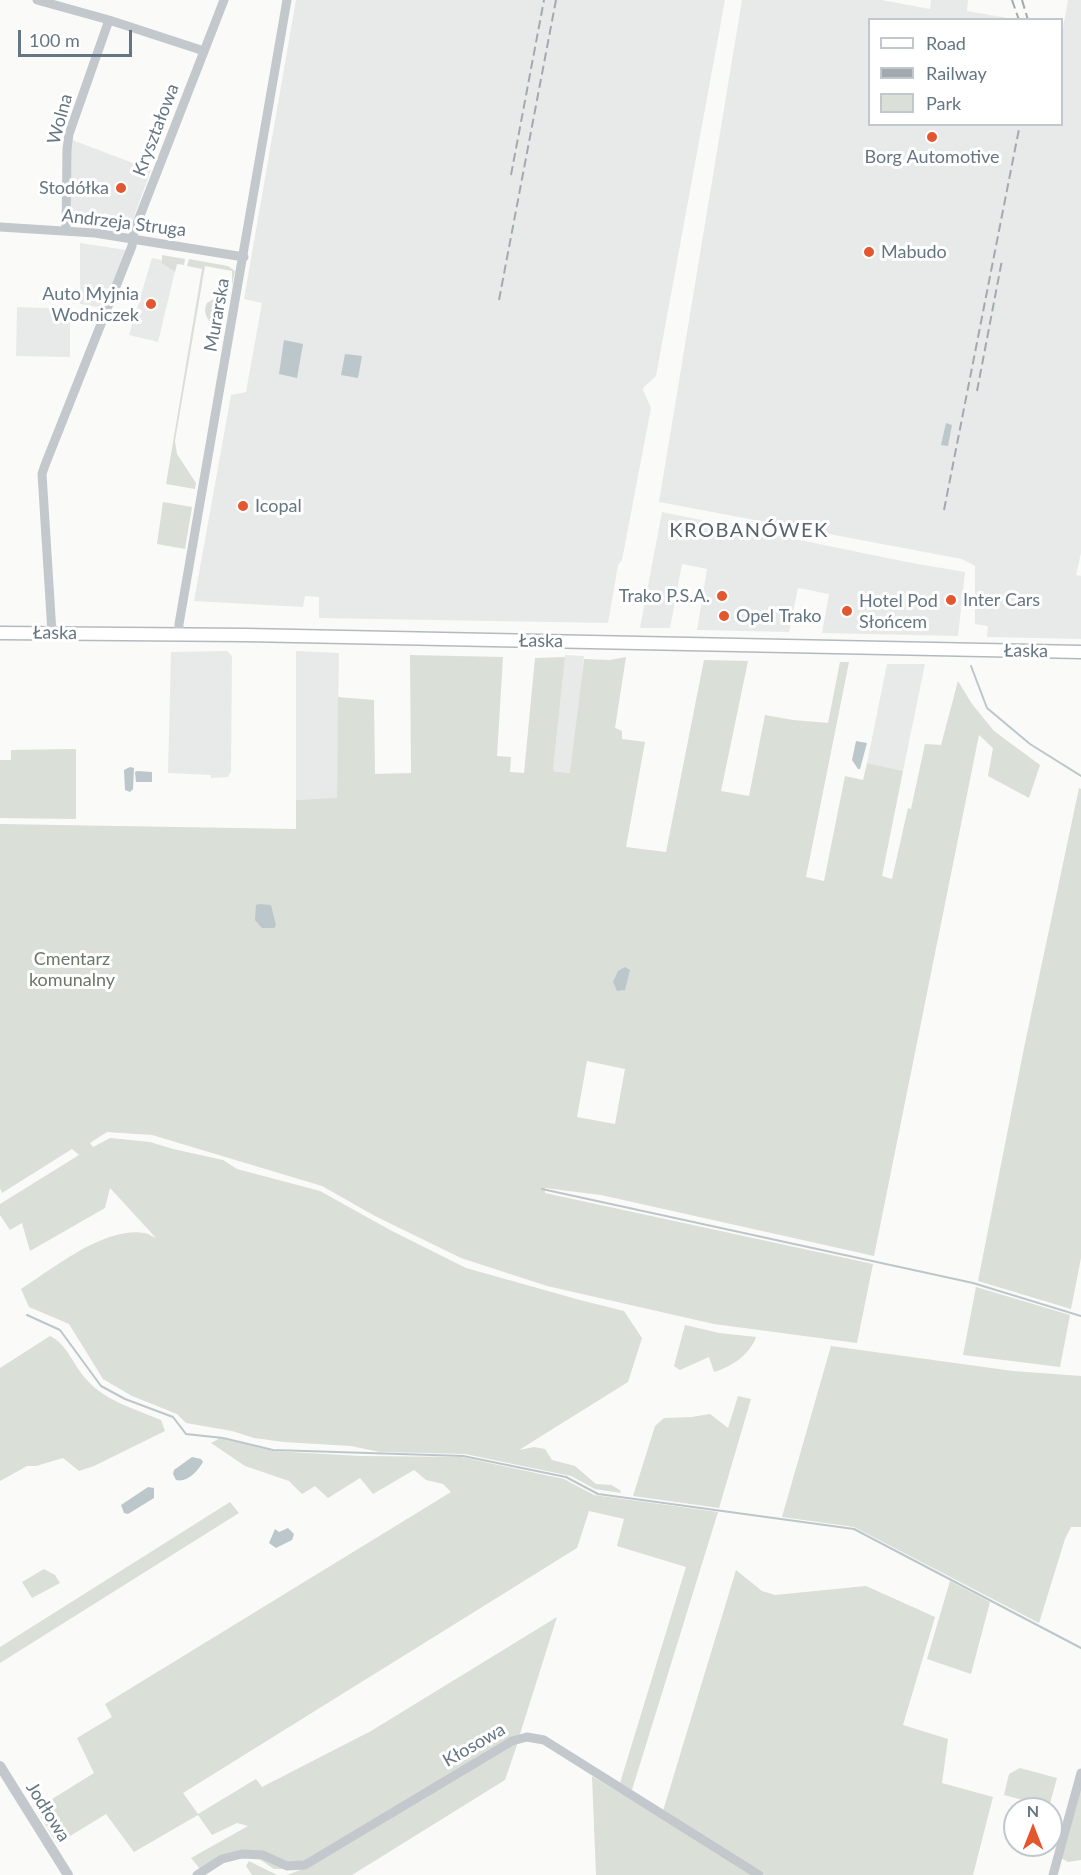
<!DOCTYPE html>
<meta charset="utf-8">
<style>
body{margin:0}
#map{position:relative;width:1081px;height:1875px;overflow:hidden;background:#fafaf8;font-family:Lato,sans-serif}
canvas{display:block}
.legend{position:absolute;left:868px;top:18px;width:195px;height:108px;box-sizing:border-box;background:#fff;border:2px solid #c1c8cd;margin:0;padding:8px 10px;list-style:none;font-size:18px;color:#657683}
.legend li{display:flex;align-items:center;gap:12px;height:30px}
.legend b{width:30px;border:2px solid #c1c8cd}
.north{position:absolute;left:1003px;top:1797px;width:60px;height:60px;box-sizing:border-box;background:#fff;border:2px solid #c1c8cd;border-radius:50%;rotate:0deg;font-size:16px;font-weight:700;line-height:24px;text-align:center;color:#657683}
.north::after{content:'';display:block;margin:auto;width:21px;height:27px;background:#e4572e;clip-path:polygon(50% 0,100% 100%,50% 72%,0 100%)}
.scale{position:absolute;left:18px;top:30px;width:114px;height:27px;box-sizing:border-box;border:3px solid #657683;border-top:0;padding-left:8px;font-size:18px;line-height:21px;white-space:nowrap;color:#657683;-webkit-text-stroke:4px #fff;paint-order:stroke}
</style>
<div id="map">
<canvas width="1081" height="1875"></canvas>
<ul class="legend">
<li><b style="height:8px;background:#fff"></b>Road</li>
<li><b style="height:8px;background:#a2aab0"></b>Railway</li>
<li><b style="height:16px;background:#dadfd7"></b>Park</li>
</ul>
<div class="north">N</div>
<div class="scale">100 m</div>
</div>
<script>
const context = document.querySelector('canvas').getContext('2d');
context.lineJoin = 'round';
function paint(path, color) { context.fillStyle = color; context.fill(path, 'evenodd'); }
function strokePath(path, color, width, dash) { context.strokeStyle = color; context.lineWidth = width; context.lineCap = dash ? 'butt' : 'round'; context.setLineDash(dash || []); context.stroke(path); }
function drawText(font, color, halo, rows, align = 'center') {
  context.font = font + ' Lato,sans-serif'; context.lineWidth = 6; context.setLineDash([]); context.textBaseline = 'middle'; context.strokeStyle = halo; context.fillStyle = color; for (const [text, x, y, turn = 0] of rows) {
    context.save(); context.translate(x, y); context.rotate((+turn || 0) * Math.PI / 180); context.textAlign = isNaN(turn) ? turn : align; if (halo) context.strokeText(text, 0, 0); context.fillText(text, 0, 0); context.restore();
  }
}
const built = new Path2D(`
 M 296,0 L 725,0 L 656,376 L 644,387 L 643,390 L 651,408 L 622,560 L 618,565 L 608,623 L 319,618 L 319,597 L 305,596 L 303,607 L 194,601 L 231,395 L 246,392 L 262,303 L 244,299 Z
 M 742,0 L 882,0 L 930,9 L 931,0 L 968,0 L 967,11 L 1013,19 L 870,20 L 870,124 L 1062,124 L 1062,33 L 1068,0 L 1081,0 L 1081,553 L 1076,575 L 1081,576 L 1081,639 L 987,637 L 988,626 L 975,624 L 975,566 L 962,559 L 659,502 Z
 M 70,139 L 151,170 L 132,222 L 104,213 L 103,216 L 68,213 Z
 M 80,243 L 126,250 L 103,308 L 80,304 Z
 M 152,258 L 177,263 L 158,342 L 129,335 Z
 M 17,307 L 70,309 L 70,357 L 16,356 Z
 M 662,512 L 912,563 L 965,572 L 958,636 L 822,633 L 829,594 L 798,588 L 789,632 L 697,630 L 707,569 L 682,564 L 670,628 L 640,628 Z
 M 227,651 L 232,656 L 231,771 L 228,777 L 211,778 L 211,775 L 168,773 L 171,652 Z
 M 296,651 L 339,653 L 337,799 L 296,800 Z
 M 565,655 L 584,656 L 571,773 L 553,771 Z
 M 887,664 L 925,664 L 903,771 L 867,763 Z`);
const green = new Path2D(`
 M 162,255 L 185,259 L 184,265 L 177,264 L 175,272 L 162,263 Z
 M 189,259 L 228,266 L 235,271 L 232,286 L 232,271 L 205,266 L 175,441 L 177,454 L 196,483 L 195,489 L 166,484 L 202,269 L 187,266 Z
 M 215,298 L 220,298 L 215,328 C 208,319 202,314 207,303 Z
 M 163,502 L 192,507 L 185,549 L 157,544 Z
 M 410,655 L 503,657 L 497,756 L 511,757 L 510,772 L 524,773 L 535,658 L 565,657 L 553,771 L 570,773 L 584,659 L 610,660 L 626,657 L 615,728 L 622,731 L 622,739 L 645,742 L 626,847 L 666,852 L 704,660 L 748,661 L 721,791 L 749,796 L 765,715 L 793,720 L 828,723 L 840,662 L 849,662 L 806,877 L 824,881 L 845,776 L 863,780 L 867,763 L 903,771 L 882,876 L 892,879 L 908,808 L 911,809 L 925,744 L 941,745 L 958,681 L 972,704 L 994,731 L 1040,765 L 1029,798 L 988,776 L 993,748 L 979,735 L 874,1256 L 601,1195 L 545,1188 L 545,1193 L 873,1264 L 857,1343 L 714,1324 L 547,1286 L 461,1258 L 375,1216 L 322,1186 L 152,1135 L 107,1132 L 90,1143 L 93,1147 L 110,1138 L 150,1142 L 173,1149 L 223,1160 L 237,1169 L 320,1191 L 392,1231 L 466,1268 L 580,1300 L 624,1311 L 642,1338 L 628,1382 L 519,1450 L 534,1447 L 545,1449 L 552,1460 L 575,1466 L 596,1484 L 611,1485 L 620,1490 L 621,1493 L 595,1489 L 571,1476 L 465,1454 L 380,1452 L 351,1446 L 284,1442 L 254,1438 L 232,1431 L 186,1423 L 177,1414 L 132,1396 L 103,1379 L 69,1324 L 29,1307 L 21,1289 C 52,1269 105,1226 144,1233 C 148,1233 153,1237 156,1238 L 110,1188 L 105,1208 L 30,1251 L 22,1223 L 10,1230 L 0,1215 L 0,1204 L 79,1155 L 72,1149 L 2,1193 L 0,1188 L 0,824 L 296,829 L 296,800 L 337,798 L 338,697 L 374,700 L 375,774 L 411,773 ZM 587,1061 L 625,1069 L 615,1124 L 577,1117 Z
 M 76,749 L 76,819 L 0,818 L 0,760 L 11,760 L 11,750 Z
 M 1079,788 L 1081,789 L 1081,1258 L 1071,1309 L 978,1281 L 1024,1048 Z
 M 976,1287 L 1070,1315 L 1060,1367 L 963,1355 Z
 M 685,1325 L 719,1333 L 756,1337 C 750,1354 732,1367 714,1372 L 709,1357 L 680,1370 L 674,1366 Z
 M 50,1336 C 67,1344 74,1366 86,1379 C 105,1401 135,1409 161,1420 L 165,1431 L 94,1466 L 79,1471 L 63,1458 L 36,1466 L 27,1466 L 0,1481 L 0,1368 Z
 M 831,1346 L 1013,1371 L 1081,1376 L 1081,1527 L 1071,1527 L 1065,1539 L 1039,1623 L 854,1527 L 782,1517 Z
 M 738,1396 L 751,1399 L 719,1508 L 633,1496 L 655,1426 L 664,1418 L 692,1417 L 710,1414 L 728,1428 Z
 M 220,1438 L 273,1451 L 360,1456 L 461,1457 L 564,1479 L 594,1495 L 718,1512 L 632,1790 L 620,1783 L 686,1567 L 617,1546 L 624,1519 L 589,1511 L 577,1548 L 183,1793 L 198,1814 L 256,1779 L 262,1787 L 371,1731 L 557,1617 L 520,1734 L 296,1869 L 274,1869 L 247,1851 L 201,1870 L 191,1858 L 248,1826 L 237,1823 L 212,1835 L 198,1815 L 134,1852 L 106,1814 L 57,1844 L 36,1809 L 94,1773 L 77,1738 L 112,1717 L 105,1704 L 451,1492 L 443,1484 L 426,1480 L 414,1470 L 373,1494 L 360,1478 L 328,1498 L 315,1486 L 302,1494 L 289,1481 L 245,1466 L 211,1443 Z
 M 230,1502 L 239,1513 L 0,1663 L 0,1647 Z
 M 44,1569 L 55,1575 L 60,1583 L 32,1598 L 22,1582 Z
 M 736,1570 L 762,1591 L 775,1595 L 866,1586 L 935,1617 L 903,1725 L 948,1739 L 942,1783 L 993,1797 L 973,1875 L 765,1875 L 663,1811 Z
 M 950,1581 L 990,1602 L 971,1674 L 927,1659 Z
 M 518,1742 L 505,1780 L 352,1875 L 287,1875 L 300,1870 Z
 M 1020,1768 L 1057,1778 L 1049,1807 L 1004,1795 L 1009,1774 Z
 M 592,1776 L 748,1870 L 753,1875 L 596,1875 Z
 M 1081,1788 L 1081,1860 L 1068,1862 L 1061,1858 Z
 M 249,1861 L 277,1875 L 252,1875 L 246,1866 Z`);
const water = new Path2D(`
 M 284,340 L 303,344 L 297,378 L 279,374 Z
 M 345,354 L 362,356 L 358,378 L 341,375 Z
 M 946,423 L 952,425 L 948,446 L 941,445 Z
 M 856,741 L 867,743 L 860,769 L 858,769 L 852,760 Z
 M 130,767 L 134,768 L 133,789 L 130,792 L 125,790 L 124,770 Z
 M 137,771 L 152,772 L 152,782 L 136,782 L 135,772 Z
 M 259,904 L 271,905 L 276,925 L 274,928 L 262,928 L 255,920 L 256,905 Z
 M 625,967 L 630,970 L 625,990 L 617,991 L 613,982 L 618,971 Z
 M 192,1457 L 201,1459 L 203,1462 C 198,1471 187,1483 176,1480 L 173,1474 L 174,1470 Z
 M 148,1487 L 154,1488 L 154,1498 L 128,1514 L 124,1513 L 121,1505 Z
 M 288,1528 L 294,1534 L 292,1540 L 276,1548 L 269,1543 L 275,1529 L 279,1532 Z`);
const stream = new Path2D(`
 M 971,666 L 987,708 L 1030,744 L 1081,776
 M 542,1189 L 973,1283 L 1081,1316
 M 27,1315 L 60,1330 L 101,1386 L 125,1399 L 173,1417 L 186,1434 L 223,1438 L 273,1450 L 463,1456 L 566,1477 L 598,1494 L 854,1529 L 1081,1648`);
const minor = new Path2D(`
 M 37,0 L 109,20 L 204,51
 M 0,227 L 95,233 L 244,257
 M 66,231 L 67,149 L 69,134 L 109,20
 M 52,633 L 42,474 L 45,465 L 132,246 L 134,231 L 224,0
 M 179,635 L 179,624 L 287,0
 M 197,1875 L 222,1859 L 242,1854 L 263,1855 L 287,1866 L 305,1865 L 512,1741 L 527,1737 L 544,1740 L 759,1875
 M 1053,1875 L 1081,1773`);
const tertiary = new Path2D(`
 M 0,1766 L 68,1875`);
const secondary = new Path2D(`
 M 0,633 L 246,635 L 1081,652`);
const rail = new Path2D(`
 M 1012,0 L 1019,20
 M 1022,0 L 1028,20
 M 511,175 L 544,0
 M 499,300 L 556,0
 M 977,391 L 1002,260
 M 944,510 L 1020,124`);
const markers = [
 [932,137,6,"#e4572e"],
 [121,188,6,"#e4572e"],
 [869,252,6,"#e4572e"],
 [151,304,6,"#e4572e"],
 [243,506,6,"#e4572e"],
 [722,596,6,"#e4572e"],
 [951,600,6,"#e4572e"],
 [847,611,6,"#e4572e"],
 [724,616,6,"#e4572e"]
];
const streetNames = [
 ["Wolna",60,119,-75],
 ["Kryształowa",156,130,-69],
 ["Andrzeja Struga",124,223,7],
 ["Murarska",217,315,-80],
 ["Łaska",55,633,1],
 ["Łaska",541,641,1],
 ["Łaska",1026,651,1],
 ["Kłosowa",474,1745,-30],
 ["Jodłowa",48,1812,58]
];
const poiNames = [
 ["Borg Automotive",932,157,"center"],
 ["Stodółka",109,188,"right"],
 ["Mabudo",881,252],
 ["Auto Myjnia",139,294,"right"],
 ["Wodniczek",139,315,"right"],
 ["Icopal",255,506],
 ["Trako P.S.A.",710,596,"right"],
 ["Inter Cars",963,600],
 ["Hotel Pod",859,601],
 ["Słońcem",859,622],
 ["Opel Trako",736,616]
];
const parkNames = [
 ["Cmentarz",72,959],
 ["komunalny",72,980]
];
const neighbourhoodNames = [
 ["KROBANÓWEK",749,531]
];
paint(built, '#e8e9e9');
paint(green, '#dadfd7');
paint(water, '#bbc7cb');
strokePath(stream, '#bbc7cb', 2);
strokePath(secondary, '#b3babf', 15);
strokePath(minor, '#c3c8cc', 9);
strokePath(tertiary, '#c3c8cc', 10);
strokePath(secondary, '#fff', 12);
strokePath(rail, '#a2aab0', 2, [9, 4.5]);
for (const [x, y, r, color] of markers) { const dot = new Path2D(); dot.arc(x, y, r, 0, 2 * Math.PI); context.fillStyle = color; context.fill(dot); strokePath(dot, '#fff', 2); }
drawText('18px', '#657683', '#fff', streetNames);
drawText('18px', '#657683', '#fff', poiNames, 'left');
drawText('18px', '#687a64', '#fff', parkNames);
context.letterSpacing = '1.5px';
drawText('20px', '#57646e', '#fff', neighbourhoodNames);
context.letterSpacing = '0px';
</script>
